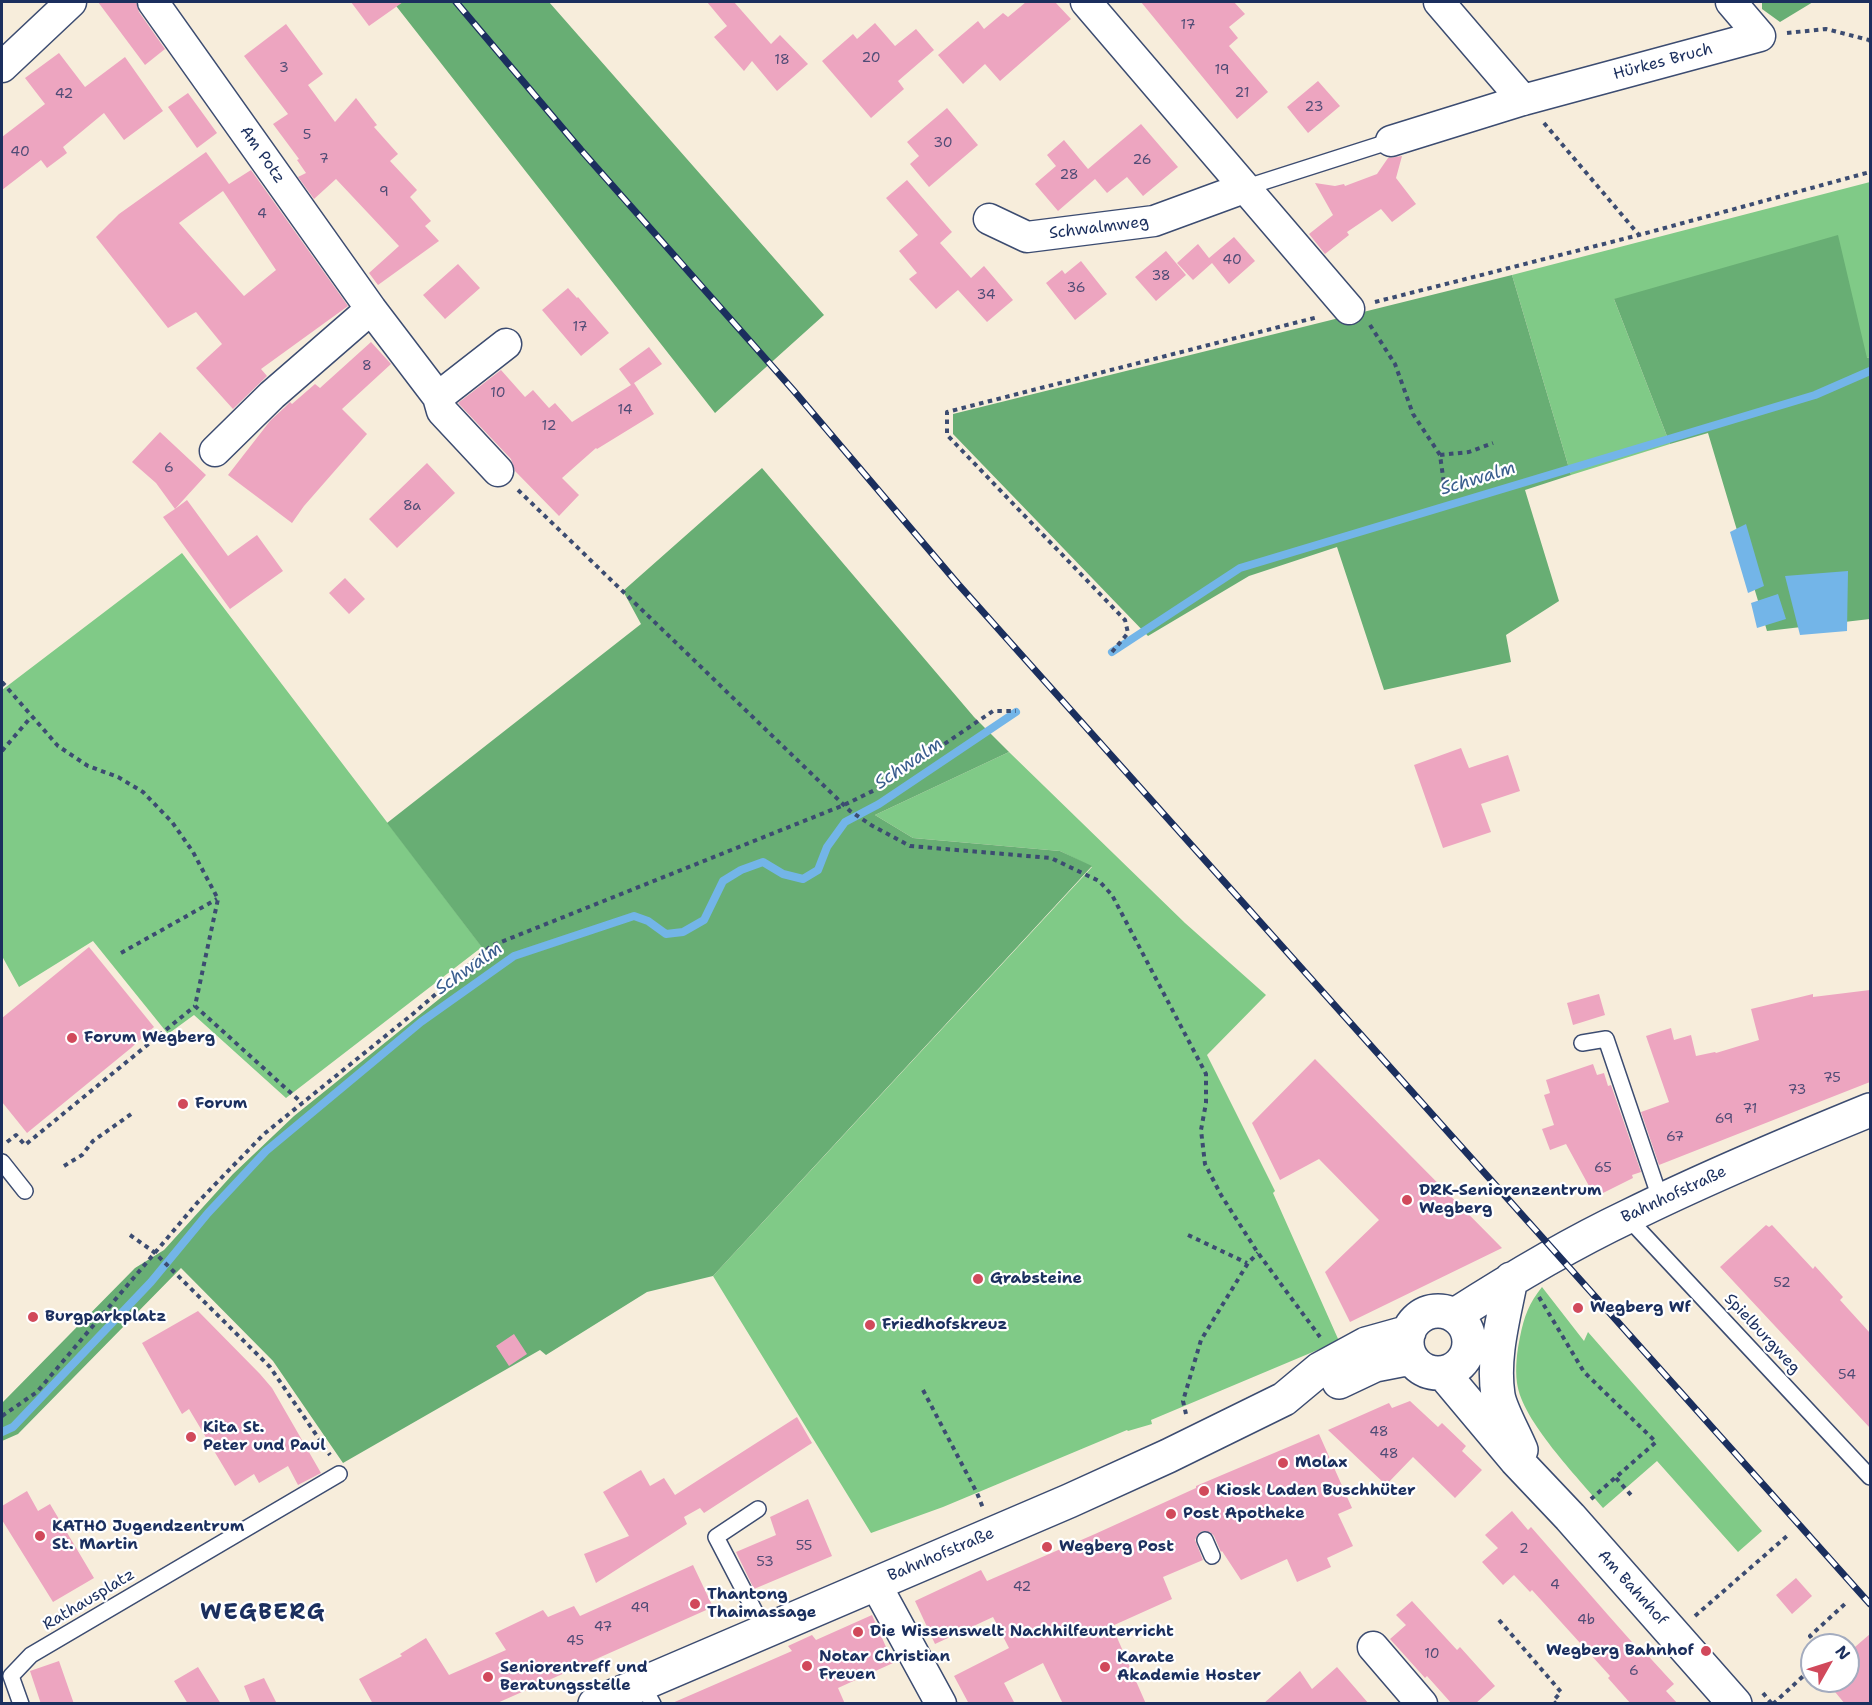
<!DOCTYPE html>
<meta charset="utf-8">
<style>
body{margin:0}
#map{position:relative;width:1872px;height:1705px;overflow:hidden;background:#f7eddb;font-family:"Shantell Sans",sans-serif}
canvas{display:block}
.frame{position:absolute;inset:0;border:3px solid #1b2f5e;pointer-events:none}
.north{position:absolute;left:1800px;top:1633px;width:60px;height:60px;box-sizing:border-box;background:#fff;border:2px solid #a4acbf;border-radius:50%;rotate:51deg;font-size:16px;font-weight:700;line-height:24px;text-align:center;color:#1b2f5e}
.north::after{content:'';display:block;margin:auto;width:21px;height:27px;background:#d1495b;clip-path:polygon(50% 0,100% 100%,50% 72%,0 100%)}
</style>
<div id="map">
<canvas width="1872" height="1705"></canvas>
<div class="frame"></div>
<div class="north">N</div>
</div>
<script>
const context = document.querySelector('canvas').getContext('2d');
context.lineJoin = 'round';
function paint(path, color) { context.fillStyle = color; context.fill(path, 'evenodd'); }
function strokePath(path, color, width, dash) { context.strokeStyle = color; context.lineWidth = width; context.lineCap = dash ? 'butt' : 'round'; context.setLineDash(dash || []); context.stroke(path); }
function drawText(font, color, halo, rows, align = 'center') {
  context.font = font + ' "Shantell Sans",sans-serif'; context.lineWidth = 4.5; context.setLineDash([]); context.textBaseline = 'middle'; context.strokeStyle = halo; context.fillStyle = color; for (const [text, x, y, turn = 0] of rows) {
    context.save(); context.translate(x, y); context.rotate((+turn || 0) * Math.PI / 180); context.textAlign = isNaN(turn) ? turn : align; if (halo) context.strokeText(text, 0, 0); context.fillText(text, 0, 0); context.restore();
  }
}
const green = new Path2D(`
 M 1870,182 L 1870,357 L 1867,358 L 1614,299 L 1670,444 L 1571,475 L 1512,275 Z
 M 182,553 L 482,947 L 286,1098 L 194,1015 L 168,1034 L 93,941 L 19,987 L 2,956 L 2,690 Z
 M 1009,752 L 1185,923 L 1266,995 L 1207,1055 L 1275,1191 L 1273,1193 L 1339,1341 L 1151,1420 L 1152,1424 L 1128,1431 L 1127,1430 L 943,1507 L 871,1533 L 713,1276 L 1092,867 L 1060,851 L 913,838 L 875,815 Z
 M 1542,1287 L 1584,1341 L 1588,1332 L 1762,1531 L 1738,1552 L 1657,1461 L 1603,1508 C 1578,1477 1522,1421 1517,1383 C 1515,1368 1517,1351 1520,1337 C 1524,1317 1529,1303 1542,1287 Z`);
const forest = new Path2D(`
 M 393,2 L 549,2 L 824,315 L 715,413 Z
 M 1762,2 L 1813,2 L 1780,22 L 1762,9 Z
 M 1838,235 L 1867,358 L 1870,357 L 1870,619 L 1767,631 L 1708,433 L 1670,444 L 1614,299 Z
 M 1512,275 L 1571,475 L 1525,490 L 1559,601 L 1506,635 L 1511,662 L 1384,690 L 1337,547 L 1249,576 L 1148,636 L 953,434 L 953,414 Z
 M 762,468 L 974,717 L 1009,752 L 875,815 L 913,838 L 1060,851 L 1092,866 L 713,1276 L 647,1292 L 546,1355 L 540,1350 L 343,1463 L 273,1361 L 181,1268 L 18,1434 L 2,1441 L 2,1403 L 135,1268 L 164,1250 L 233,1174 L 294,1116 L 490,958 L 387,823 L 641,624 L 623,591 Z`);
const water = new Path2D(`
 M 1746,524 L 1764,586 L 1748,593 L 1730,532 Z
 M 1848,571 L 1847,631 L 1800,635 L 1785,576 Z
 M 1778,594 L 1786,619 L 1757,628 L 1751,603 Z`);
const stream = new Path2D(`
 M 1112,652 L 1240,568 L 1815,395 L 1870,371
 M 2,1432 L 13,1427 L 151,1282 L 208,1213 L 266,1151 L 421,1022 L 514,956 L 634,916 L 648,921 L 666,934 L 683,932 L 704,920 L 723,881 L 741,870 L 763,862 L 783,874 L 803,879 L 818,870 L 827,847 L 845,822 L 879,804 L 1016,712`);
const building = new Path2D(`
 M 98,2 L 136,2 L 139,12 L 165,49 L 145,65 Z
 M 351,2 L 403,2 L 369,26 Z
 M 707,2 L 734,2 L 771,44 L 780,35 L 808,64 L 777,91 L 752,61 L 744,71 L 714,37 L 727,26 Z
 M 1026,2 L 1055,2 L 1071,19 L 1000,81 L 985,64 L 963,84 L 938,55 L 978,21 L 984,29 L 1003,13 L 1008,17 Z
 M 1141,2 L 1234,2 L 1245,14 L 1229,27 L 1238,38 L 1229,46 L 1268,92 L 1237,119 Z
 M 875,23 L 895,46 L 916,29 L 934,50 L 898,81 L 904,89 L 871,118 L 822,61 L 853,34 L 857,39 Z
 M 286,24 L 323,74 L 308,85 L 335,122 L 356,98 L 377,125 L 374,127 L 398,154 L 390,161 L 417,190 L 410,197 L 431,221 L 425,226 L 439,241 L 378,285 L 369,273 L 399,246 L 336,179 L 314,199 L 298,177 L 306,173 L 297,160 L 299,159 L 273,124 L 288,114 L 244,56 Z
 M 59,53 L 85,87 L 125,57 L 163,111 L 124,140 L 104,113 L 63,147 L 67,153 L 47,168 L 41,160 L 2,190 L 2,137 L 45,104 L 25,78 Z
 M 1318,81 L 1340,106 L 1308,133 L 1287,107 Z
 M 188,93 L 217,133 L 197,148 L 168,107 Z
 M 947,108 L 978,145 L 929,187 L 910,164 L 919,156 L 907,142 Z
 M 1141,124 L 1178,167 L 1143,196 L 1127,177 L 1107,193 L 1095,179 L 1058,211 L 1035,184 L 1056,166 L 1047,155 L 1064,140 L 1088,169 Z
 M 206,152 L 229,184 L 251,170 L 348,306 L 261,369 L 267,376 L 233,409 L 196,368 L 222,344 L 196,312 L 168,328 L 96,237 L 119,214 ZM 223,191 L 276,270 L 244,296 L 179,223 Z
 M 1402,156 L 1396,178 L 1416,204 L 1392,222 L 1381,209 L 1347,232 L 1349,235 L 1325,254 L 1309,234 L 1333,215 L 1315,183 L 1335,186 L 1344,184 L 1345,186 L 1377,174 L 1388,158 Z
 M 907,180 L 952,232 L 940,243 L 971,278 L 984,266 L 1013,300 L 987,322 L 958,290 L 936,309 L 909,279 L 917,273 L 899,251 L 918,235 L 886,198 Z
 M 1234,237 L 1255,261 L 1229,284 L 1212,263 L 1193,280 L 1177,263 L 1198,244 L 1209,258 Z
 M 1166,251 L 1186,275 L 1156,301 L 1135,277 Z
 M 1081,261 L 1107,294 L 1075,320 L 1046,283 L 1062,270 L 1065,274 Z
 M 458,264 L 480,288 L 445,319 L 423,295 Z
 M 568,288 L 577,298 L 578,297 L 609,333 L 581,356 L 542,310 Z
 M 371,342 L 391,364 L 342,409 L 367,434 L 304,506 L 292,523 L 228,475 L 270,421 L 284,408 L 290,402 L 292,404 L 315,384 L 320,388 Z
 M 649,347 L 662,364 L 634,383 L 654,414 L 597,449 L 596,448 L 562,478 L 579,495 L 559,516 L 515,471 L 511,459 L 458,403 L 501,370 L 525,397 L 533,390 L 549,408 L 555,403 L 572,422 L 631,385 L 619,369 Z
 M 160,432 L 206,475 L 175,509 L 187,500 L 228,556 L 257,535 L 283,571 L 230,609 L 163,517 L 175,509 L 156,483 L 132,462 Z
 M 427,463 L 455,493 L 397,548 L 369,519 Z
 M 345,578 L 365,599 L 349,614 L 329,593 Z
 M 1461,748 L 1469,768 L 1508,755 L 1520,791 L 1481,804 L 1491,832 L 1443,848 L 1414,765 Z
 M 89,947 L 154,1027 L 131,1048 L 27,1133 L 2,1102 L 2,1018 Z
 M 1870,990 L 1870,1082 L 1659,1165 L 1641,1112 L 1669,1102 L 1646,1036 L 1671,1028 L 1674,1040 L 1691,1035 L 1696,1056 L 1715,1052 L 1716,1053 L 1759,1040 L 1751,1009 L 1813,994 L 1813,997 Z
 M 1599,994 L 1605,1015 L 1573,1025 L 1567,1003 Z
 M 1315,1059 L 1502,1248 L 1350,1322 L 1325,1272 L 1379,1220 L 1319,1159 L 1280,1180 L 1252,1123 Z
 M 1593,1064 L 1597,1075 L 1604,1073 L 1608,1086 L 1611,1085 L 1641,1172 L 1632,1175 L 1633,1178 L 1595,1197 L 1566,1144 L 1550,1150 L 1542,1129 L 1554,1125 L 1544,1095 L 1550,1093 L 1546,1080 Z
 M 1766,1225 L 1769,1227 L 1772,1225 L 1813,1269 L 1815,1266 L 1843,1297 L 1840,1300 L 1870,1333 L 1870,1428 L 1720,1267 Z
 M 198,1311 L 260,1374 L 272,1388 L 321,1473 L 298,1485 L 288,1466 L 259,1483 L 254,1474 L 235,1486 L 189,1409 L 182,1414 L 142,1343 Z
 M 514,1334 L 527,1354 L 509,1366 L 496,1346 Z
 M 1410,1401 L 1438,1427 L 1442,1423 L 1466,1446 L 1462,1451 L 1482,1470 L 1455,1498 L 1413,1457 L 1386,1485 L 1328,1430 L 1389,1403 L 1392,1408 Z
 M 797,1417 L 812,1443 L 704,1513 L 700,1508 L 684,1517 L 687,1524 L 596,1583 L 584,1554 L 629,1536 L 603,1492 L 641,1470 L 650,1486 L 664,1478 L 675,1495 Z
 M 1319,1434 L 1352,1508 L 1338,1514 L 1353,1546 L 1327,1558 L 1331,1567 L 1297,1582 L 1287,1559 L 1241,1580 L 1222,1551 L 1221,1552 L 1214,1536 L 1210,1532 L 1202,1531 L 1198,1534 L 1195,1540 L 1203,1560 L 1163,1577 L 1172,1599 L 1112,1626 L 1146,1704 L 1063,1704 L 1043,1663 L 1004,1683 L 1015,1704 L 969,1704 L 954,1676 L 1009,1648 L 993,1617 L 935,1644 L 915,1601 L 981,1570 L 987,1581 L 1095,1534 L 1196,1488 L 1196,1486 Z
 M 27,1491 L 38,1511 L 50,1504 L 94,1578 L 53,1602 L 2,1520 L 2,1506 Z
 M 808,1499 L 832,1556 L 754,1589 L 736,1552 L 776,1535 L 770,1517 Z
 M 1512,1511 L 1528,1530 L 1531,1527 L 1608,1615 L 1639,1650 L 1641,1648 L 1674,1684 L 1666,1691 L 1678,1704 L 1631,1704 L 1608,1678 L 1610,1676 L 1532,1590 L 1530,1592 L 1514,1575 L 1503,1585 L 1482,1562 L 1498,1548 L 1485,1535 Z
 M 693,1565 L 713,1607 L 495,1704 L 373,1704 L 359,1679 L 402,1656 L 400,1654 L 426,1638 L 449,1675 L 506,1650 L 495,1633 L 543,1610 L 548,1617 L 574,1606 L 580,1616 Z
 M 1796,1578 L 1812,1596 L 1792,1614 L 1776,1595 Z
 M 1412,1601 L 1457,1650 L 1460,1647 L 1495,1686 L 1475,1704 L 1452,1704 L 1427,1676 L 1425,1678 L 1390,1639 L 1406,1625 L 1396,1615 Z
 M 872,1615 L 893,1663 L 838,1688 L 845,1704 L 670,1704 L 792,1651 L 788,1646 L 812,1635 L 816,1640 Z
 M 1870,1634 L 1870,1704 L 1845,1704 L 1826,1681 L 1848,1681 L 1848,1653 Z
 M 59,1661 L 74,1704 L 41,1704 L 30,1671 Z
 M 198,1667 L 221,1704 L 188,1704 L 174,1681 Z
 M 1337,1667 L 1369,1704 L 1263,1704 L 1300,1671 L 1312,1689 Z
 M 264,1678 L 277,1704 L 251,1704 L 244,1686 Z`);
const path = new Path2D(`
 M 1787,33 L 1826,29 L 1869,40 L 1870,42
 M 1544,123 L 1639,235
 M 1375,302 L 1639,235 L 1870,172
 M 1370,325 L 1395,364 L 1413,414 L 1440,455 L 1445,491
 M 1440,455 L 1469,452 L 1493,443
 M 518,490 L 850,811 L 871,825 L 910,846 L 1051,858 L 1099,881 L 1112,895 L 1206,1074 L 1206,1103 L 1201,1130 L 1205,1164 L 1221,1195 L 1258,1253 L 1320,1337
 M 1112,652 L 1128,633 L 1125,620 L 947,435 L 947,412 L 1318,317
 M 2,682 L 58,746 L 88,766 L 118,777 L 143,792 L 172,822 L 193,852 L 218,899 L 195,1006 L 302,1103
 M 2,751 L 31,717
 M 121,953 L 217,899
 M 7,1142 L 16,1135 L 25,1145 L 195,1006
 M 64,1166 L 82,1155 L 93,1141 L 134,1112
 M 130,1235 L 154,1252 L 270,1367 L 330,1455
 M 1188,1235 L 1247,1263
 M 1539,1297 L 1584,1372 L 1656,1442 L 1591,1499
 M 923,1390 L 977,1493 L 983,1508
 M 1186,1414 L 1183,1401 L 1201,1340 L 1248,1263 L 1258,1253
 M 2,1416 L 37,1392 L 197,1203 L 264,1134 L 414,1013 L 491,946 L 844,805 L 881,787 L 993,711 L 1016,711
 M 1616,1478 L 1631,1495
 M 1695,1616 L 1787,1536
 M 1499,1620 L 1561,1692 L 1553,1701 L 1556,1704
 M 1817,1645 L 1810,1636 L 1847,1602
 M 1763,1693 L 1772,1704
 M 1773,1704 L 1812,1668`);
const service = new Path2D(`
 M 1244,188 L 1391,141
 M 1582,1043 L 1606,1039 L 1661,1201
 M 2,1162 L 25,1191
 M 1627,1217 L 1870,1477
 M 758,1509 L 716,1537 L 765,1631
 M 1205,1540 L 1212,1556
 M 642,1684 L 653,1704
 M 21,1704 L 11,1676 L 31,1655 L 339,1474`);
const minor = new Path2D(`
 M 153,2 L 371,309 L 438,397 L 442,411 L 498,471
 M 1086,2 L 1349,309
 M 1439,2 L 1523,100
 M 2,67 L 71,2
 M 1391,141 L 1523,100 L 1760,36 L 1731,2
 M 989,219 L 1027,237 L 1154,221 L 1244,188
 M 438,397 L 506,344
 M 215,451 L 272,395 L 371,309
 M 875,1583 L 941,1704
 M 1373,1647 L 1422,1704`);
const tertiary = new Path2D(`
 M 1511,1279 C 1504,1316 1492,1357 1498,1395 C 1500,1409 1515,1435 1521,1450
 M1407 1342a31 31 0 1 1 62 0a31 31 0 1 1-62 0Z
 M 1455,1315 C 1511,1279 1568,1245 1629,1216 C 1708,1177 1789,1143 1870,1110
 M 1443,1373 L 1516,1460 L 1570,1517 L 1735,1704
 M 1339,1382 L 1375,1365 L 1411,1358
 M 595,1704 L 1069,1501 L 1168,1456 L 1284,1399 L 1320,1369 L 1366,1344 L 1409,1332`);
const rail = new Path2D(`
 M 456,2 L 581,150 L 794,391 L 958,584 L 1870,1604`);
const markers = [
 [72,1038,6,"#d1495b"],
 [183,1104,6,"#d1495b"],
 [1407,1200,6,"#d1495b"],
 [978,1279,6,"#d1495b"],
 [1578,1308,6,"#d1495b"],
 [33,1317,6,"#d1495b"],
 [870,1325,6,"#d1495b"],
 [191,1437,6,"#d1495b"],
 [1283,1463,6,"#d1495b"],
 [1204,1491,6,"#d1495b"],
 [1171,1514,6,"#d1495b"],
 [40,1536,6,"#d1495b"],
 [1047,1547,6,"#d1495b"],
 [695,1604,6,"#d1495b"],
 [858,1632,6,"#d1495b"],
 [1706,1651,6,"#d1495b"],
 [807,1666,6,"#d1495b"],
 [1105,1667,6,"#d1495b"],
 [488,1677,6,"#d1495b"]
];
const numberNames = [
 ["17",1188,25],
 ["20",871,58],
 ["18",782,60],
 ["3",284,68],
 ["19",1222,70],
 ["21",1242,93],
 ["42",64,94],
 ["23",1314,107],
 ["5",307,135],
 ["30",943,143],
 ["40",20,152],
 ["7",324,159],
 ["26",1142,160],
 ["28",1069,175],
 ["9",384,192],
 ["4",262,214],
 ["40",1232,260],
 ["38",1161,276],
 ["36",1076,288],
 ["34",986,295],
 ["17",580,327],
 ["8",367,366],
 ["10",498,393],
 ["14",625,410],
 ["12",549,426],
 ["6",169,468],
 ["8a",412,506],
 ["75",1832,1078],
 ["73",1797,1090],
 ["71",1750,1109],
 ["69",1724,1119],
 ["67",1675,1137],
 ["65",1603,1168],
 ["52",1782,1283],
 ["54",1847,1375],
 ["48",1379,1432],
 ["48",1389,1454],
 ["55",804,1546],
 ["2",1524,1549],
 ["53",765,1562],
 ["4",1555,1585],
 ["42",1022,1587],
 ["49",640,1608],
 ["4b",1586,1620],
 ["47",603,1627],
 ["45",575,1641],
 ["10",1432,1654],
 ["6",1634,1671]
];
const streetNames = [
 ["Hürkes Bruch",1663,62,-15],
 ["Am Potz",262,155,55],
 ["Schwalmweg",1099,228,-7],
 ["Bahnhofstraße",1674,1195,-25],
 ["Spielburgweg",1762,1334,47],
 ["Bahnhofstraße",941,1555,-23],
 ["Am Bahnhof",1632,1588,48],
 ["Rathausplatz",89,1600,-31]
];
const poiNames = [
 ["Forum Wegberg",84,1038],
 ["Forum",195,1104],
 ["DRK-Seniorenzentrum",1419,1191],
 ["Wegberg",1419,1209],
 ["Grabsteine",990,1279],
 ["Wegberg Wf",1590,1308],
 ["Burgparkplatz",45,1317],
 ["Friedhofskreuz",882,1325],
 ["Kita St.",203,1428],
 ["Peter und Paul",203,1446],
 ["Molax",1295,1463],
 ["Kiosk Laden Buschhüter",1216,1491],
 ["Post Apotheke",1183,1514],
 ["KATHO Jugendzentrum",52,1527],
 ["St. Martin",52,1545],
 ["Wegberg Post",1059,1547],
 ["Thantong",707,1595],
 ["Thaimassage",707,1613],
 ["Die Wissenswelt Nachhilfeunterricht",870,1632],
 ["Wegberg Bahnhof",1694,1651,"right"],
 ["Notar Christian",819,1657],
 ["Freuen",819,1675],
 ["Karate",1117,1658],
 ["Akademie Hoster",1117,1676],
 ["Seniorentreff und",500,1668],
 ["Beratungsstelle",500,1686]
];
const waterNames = [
 ["Schwalm",1478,479,-17],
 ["Schwalm",909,764,-34],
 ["Schwalm",469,969,-35]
];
const districtNames = [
 ["WEGBERG",263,1613]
];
paint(green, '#80ca87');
paint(forest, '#68ae74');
paint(water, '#73b5e8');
strokePath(stream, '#73b5e8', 8);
paint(building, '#eda5c0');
strokePath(service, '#3c4c71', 18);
strokePath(minor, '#3c4c71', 33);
strokePath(tertiary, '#3c4c71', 36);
strokePath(path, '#3c4c71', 4, [4.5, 4.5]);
strokePath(service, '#fff', 15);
strokePath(minor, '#fff', 30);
strokePath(tertiary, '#fff', 33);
strokePath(rail, '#1b2f5e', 7);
strokePath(rail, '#fff', 4.5, [14]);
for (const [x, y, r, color] of markers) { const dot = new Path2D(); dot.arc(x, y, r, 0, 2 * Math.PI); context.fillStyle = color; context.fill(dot); strokePath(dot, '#fff', 2); }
drawText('14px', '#504c76', null, numberNames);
drawText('16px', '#1b2f5e', '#fff', streetNames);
drawText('bold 16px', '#1b2f5e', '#fff', poiNames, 'left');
drawText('italic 18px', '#3a5e8e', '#fff', waterNames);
context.letterSpacing = '1.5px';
drawText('bold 22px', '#1b2f5e', '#fff', districtNames);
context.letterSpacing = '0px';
</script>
